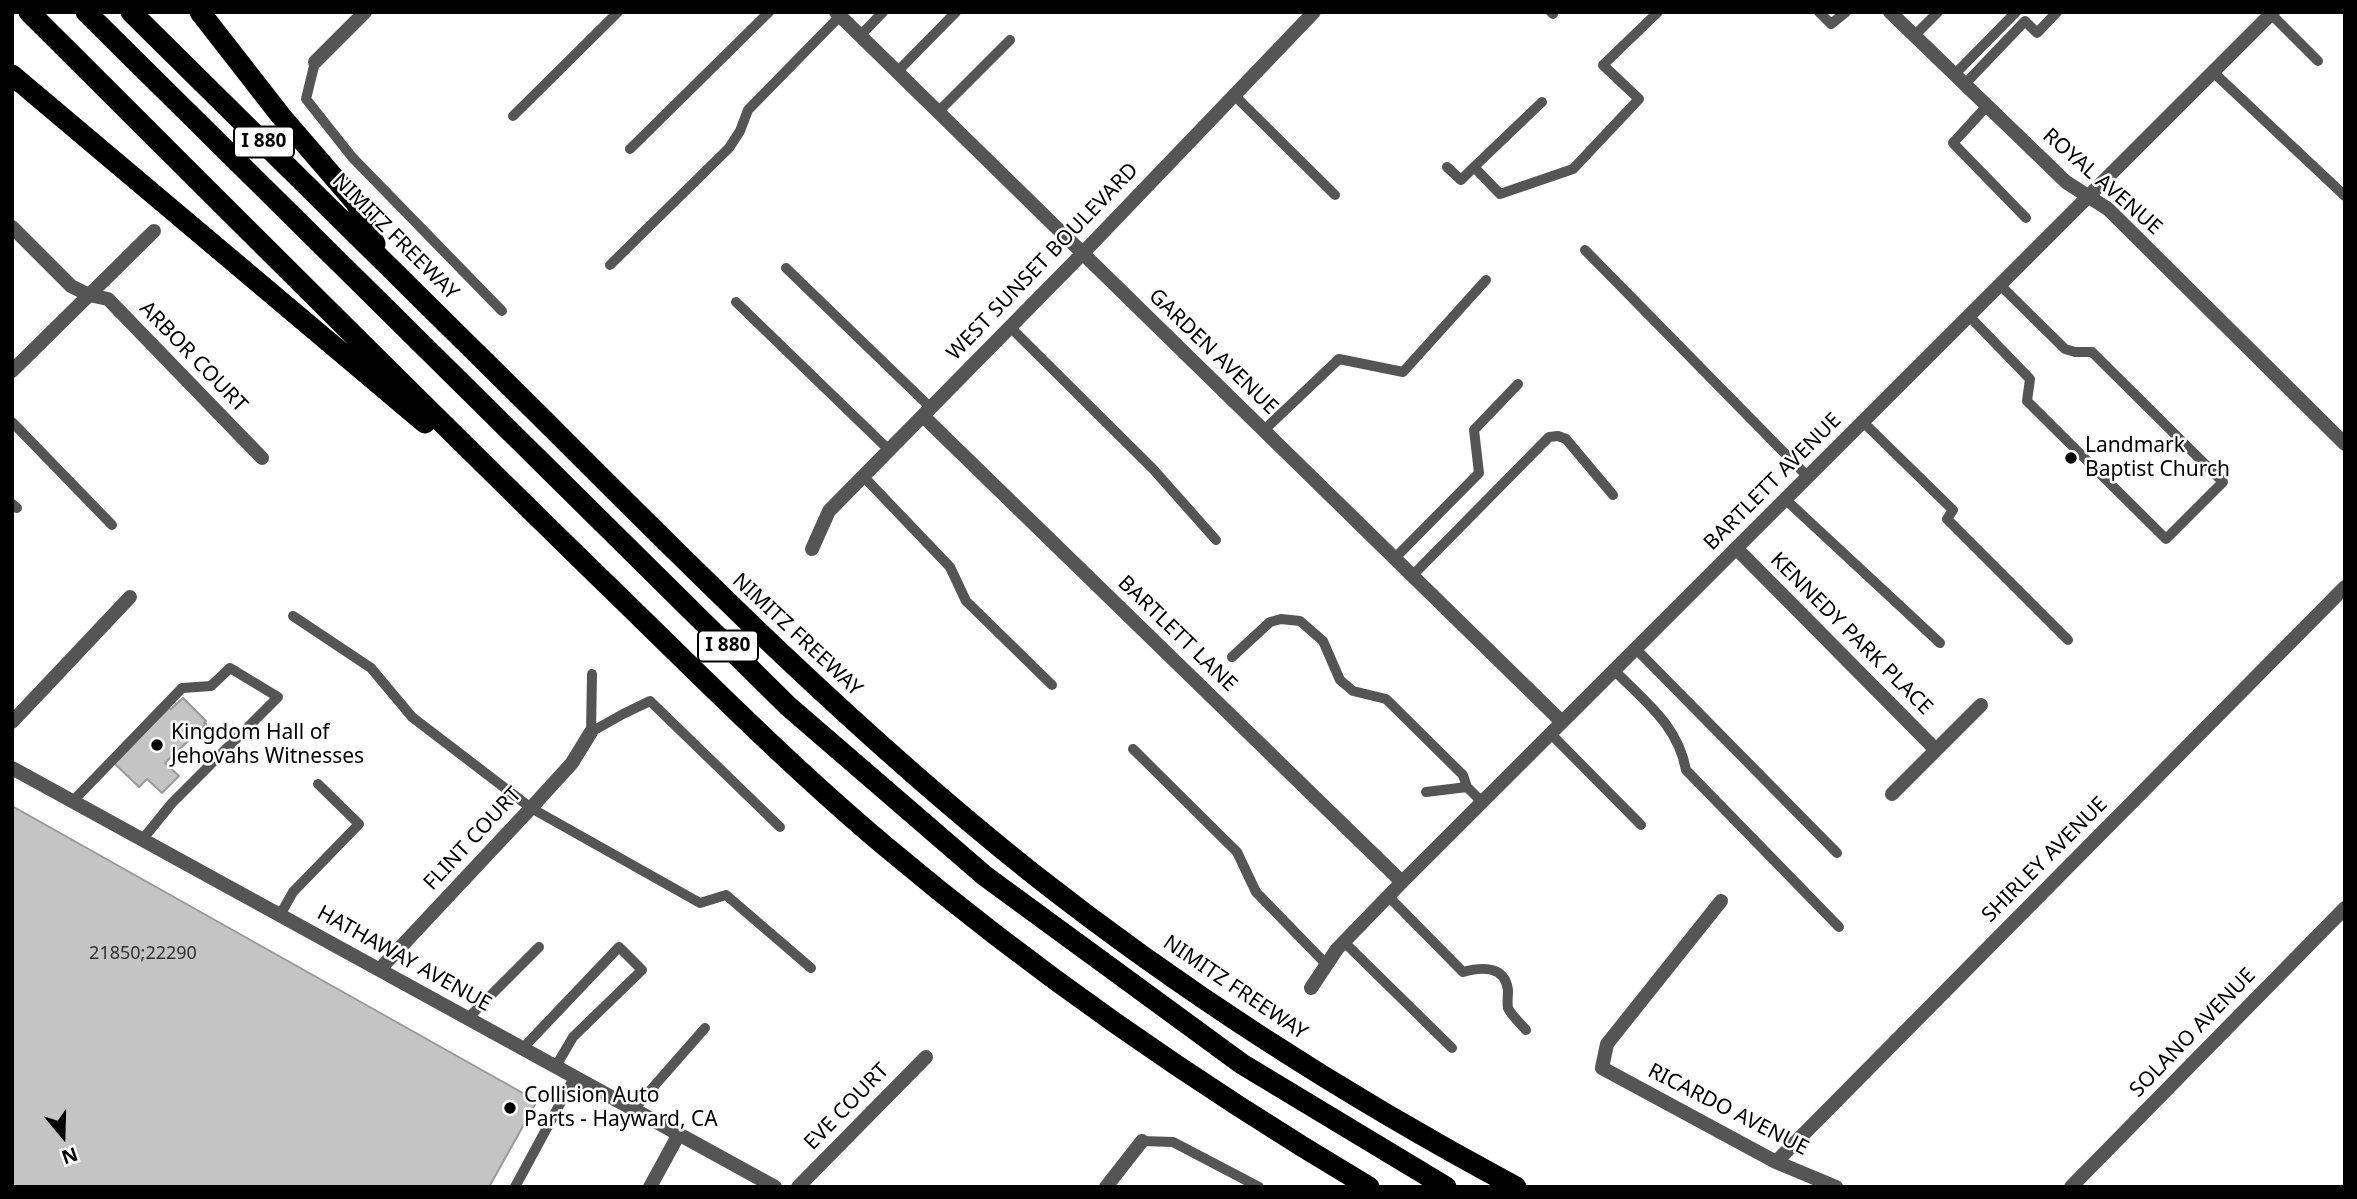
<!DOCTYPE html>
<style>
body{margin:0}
#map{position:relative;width:2357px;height:1199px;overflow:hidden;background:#fff;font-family:"Noto Sans",sans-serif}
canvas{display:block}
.frame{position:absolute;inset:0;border:14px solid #000;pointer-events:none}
.north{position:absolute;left:28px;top:1101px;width:70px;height:70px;-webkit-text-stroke:5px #fff;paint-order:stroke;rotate:161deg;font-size:19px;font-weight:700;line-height:28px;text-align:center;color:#000}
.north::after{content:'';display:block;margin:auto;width:24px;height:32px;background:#000;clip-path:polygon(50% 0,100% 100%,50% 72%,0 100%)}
</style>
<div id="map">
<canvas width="2357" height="1199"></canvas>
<div class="frame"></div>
<div class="north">N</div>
</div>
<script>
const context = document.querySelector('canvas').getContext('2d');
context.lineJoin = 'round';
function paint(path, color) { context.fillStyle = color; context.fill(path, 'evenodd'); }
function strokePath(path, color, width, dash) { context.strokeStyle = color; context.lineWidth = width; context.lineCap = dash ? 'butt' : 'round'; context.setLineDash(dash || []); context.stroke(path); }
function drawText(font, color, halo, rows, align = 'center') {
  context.font = font + ' "Noto Sans",sans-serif'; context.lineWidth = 5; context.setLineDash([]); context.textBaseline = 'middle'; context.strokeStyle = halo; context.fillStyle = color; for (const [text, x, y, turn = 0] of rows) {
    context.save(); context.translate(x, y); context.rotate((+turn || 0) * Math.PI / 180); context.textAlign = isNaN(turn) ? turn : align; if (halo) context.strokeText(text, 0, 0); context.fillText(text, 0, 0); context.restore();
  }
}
const building = new Path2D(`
 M 183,698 L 206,721 L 204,723 L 206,724 L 165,763 L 179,776 L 162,793 L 147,779 L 139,787 L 114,763 L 169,708 L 171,709 Z
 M 12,806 L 537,1101 L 489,1187 L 12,1187 Z`);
const service = new Path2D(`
 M 1551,12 L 1553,14
 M 1819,12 L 1831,24 L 1846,12
 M 2271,14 L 2318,61
 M 860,36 L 883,12
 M 1914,36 L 1938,12
 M 315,62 L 306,99 L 352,157 L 502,311
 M 897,72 L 956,12
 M 2213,72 L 2345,196
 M 1954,75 L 2016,12
 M 1964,85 L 2025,21 L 2037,33 L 2057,12
 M 1233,94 L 1335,195
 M 1542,102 L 1474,167 L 1500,194 L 1573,169 L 1639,99 L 1603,65 L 1658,12
 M 1986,107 L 1953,143 L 2026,218
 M 938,112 L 1010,40
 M 513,116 L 618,12
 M 630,149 L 769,12
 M 1447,167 L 1461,180 L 1474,167
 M 1585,250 L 1808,477
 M 610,265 L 729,148 L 740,131 L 748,110 L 840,16
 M 786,268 L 931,408
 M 736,302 L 889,450
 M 1969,316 L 2030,379 L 2027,401 L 2166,539 L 2223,482 L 2092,352 L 2075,352 L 2065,349 L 2000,285
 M 1010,327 L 1153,469 L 1216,540
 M 12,422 L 112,525
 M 1863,422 L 1953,510 L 1947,519 L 2068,640
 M 1263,431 L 1339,359 L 1403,372 L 1486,280
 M 863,476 L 950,567 L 966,601 L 1052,685
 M 1785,499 L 1940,643
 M 12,504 L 17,508
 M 1394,559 L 1479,473 L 1474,430 L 1518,384
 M 1412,576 L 1549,437 L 1558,436 L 1566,439 L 1613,495
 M 293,616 L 371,668 L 412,717 L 531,808 L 700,903 L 726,895 L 811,968
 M 1636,649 L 1837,853
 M 1232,657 L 1270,622 L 1281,619 L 1300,621 L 1323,641 L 1340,680 L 1353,691 L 1386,699 L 1463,775 L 1467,787 L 1482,802
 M 1614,670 C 1644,701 1678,725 1686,770 L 1839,927
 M 591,732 L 623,714 L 650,701 L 780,827
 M 591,732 L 592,674
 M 1551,734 L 1641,825
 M 1133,749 L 1237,852 L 1256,892 L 1327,965
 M 1426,792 L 1467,787
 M 73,801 L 182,688 L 211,686 L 230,668 L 278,697 L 172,803 L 142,840
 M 1388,896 L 1463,972 C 1481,967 1505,965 1508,990 C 1508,996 1507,1003 1508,1008 C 1511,1015 1521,1024 1526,1030
 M 280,915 L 293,892 L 359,824 L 318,784
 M 1344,942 L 1452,1048
 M 468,1018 L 539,947
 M 523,1048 L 619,947 L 642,970 L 573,1037 L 556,1066
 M 634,1109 L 705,1028
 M 1142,1141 L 1173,1142 L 1259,1187
 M 515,1187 L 575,1076`);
const minor = new Path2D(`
 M 836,12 L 1562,722
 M 1890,12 L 2066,182 L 2108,209 L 2345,444
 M 315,62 L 365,12
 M 12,227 L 71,286 L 89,295 L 108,299 L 262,458
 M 12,371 L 154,231
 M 923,416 L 1402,882
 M 1736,548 L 1936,750
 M 812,549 L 829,511 L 1083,253 L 1314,12
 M 12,722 L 130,597
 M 1892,794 L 1981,705
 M 1721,901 L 1607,1044 L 1602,1068 L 1776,1162 L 1836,1187
 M 380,969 L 531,808 L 572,763 L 591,732
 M 1311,988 L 1337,949 L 1402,882 L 2273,12
 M 1776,1162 L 2345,587
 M 650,1187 L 679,1134
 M 798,1187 L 926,1057
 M 1106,1187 L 1142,1141
 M 2071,1187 L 2345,908`);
const tertiary = new Path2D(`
 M 12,768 L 775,1187`);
const motorway = new Path2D(`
 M 29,12 C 218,200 406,389 597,575 C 691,666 784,761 885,846 C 1036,973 1199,1086 1369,1187
 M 86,12 L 788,706 L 985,876 L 1242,1064 L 1446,1187
 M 131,12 C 269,147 406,282 542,418 C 701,577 856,733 1032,873 C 1183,992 1346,1096 1516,1187
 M 200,12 L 281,116 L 356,203 L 375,244
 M 12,75 L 425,423`);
const markers = [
 [2071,458,7,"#000"],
 [157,745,7,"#000"],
 [510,1108,7,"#000"]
];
const numberNames = [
 ["21850;22290",143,954]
];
const shields = [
 [264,142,60],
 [728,646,60]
];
const shieldNames = [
 ["I 880",264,142],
 ["I 880",728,646]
];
const streetNames = [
 ["ROYAL AVENUE",2102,182,41],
 ["NIMITZ FREEWAY",395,237,45],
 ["WEST SUNSET BOULEVARD",1043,262,-46],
 ["GARDEN AVENUE",1213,352,44],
 ["ARBOR COURT",193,357,46],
 ["BARTLETT AVENUE",1773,482,-45],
 ["BARTLETT LANE",1177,634,44],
 ["KENNEDY PARK PLACE",1851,634,45],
 ["NIMITZ FREEWAY",797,635,43],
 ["FLINT COURT",473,839,-47],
 ["SHIRLEY AVENUE",2045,860,-45],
 ["HATHAWAY AVENUE",404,959,29],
 ["NIMITZ FREEWAY",1235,988,34],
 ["SOLANO AVENUE",2193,1033,-46],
 ["EVE COURT",847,1107,-46],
 ["RICARDO AVENUE",1728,1110,27]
];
const poiNames = [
 ["Landmark",2085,446],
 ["Baptist Church",2085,470],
 ["Kingdom Hall of",171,733],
 ["Jehovahs Witnesses",171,757],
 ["Collision Auto",524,1096],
 ["Parts - Hayward, CA",524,1120]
];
paint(building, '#c4c4c4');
strokePath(building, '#999', 2);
strokePath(service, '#555', 10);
strokePath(minor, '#555', 14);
strokePath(tertiary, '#555', 14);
strokePath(motorway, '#000', 21);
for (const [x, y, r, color] of markers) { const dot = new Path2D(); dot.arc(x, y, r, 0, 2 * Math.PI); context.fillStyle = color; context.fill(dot); strokePath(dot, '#fff', 2.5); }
drawText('18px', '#313131', null, numberNames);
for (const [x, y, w] of shields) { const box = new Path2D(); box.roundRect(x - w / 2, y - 15.5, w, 31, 5); context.fillStyle = '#fff'; context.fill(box); strokePath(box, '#000', 2); }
drawText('bold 19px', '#000', null, shieldNames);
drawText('21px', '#000', '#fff', streetNames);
drawText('21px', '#000', '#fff', poiNames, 'left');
</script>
